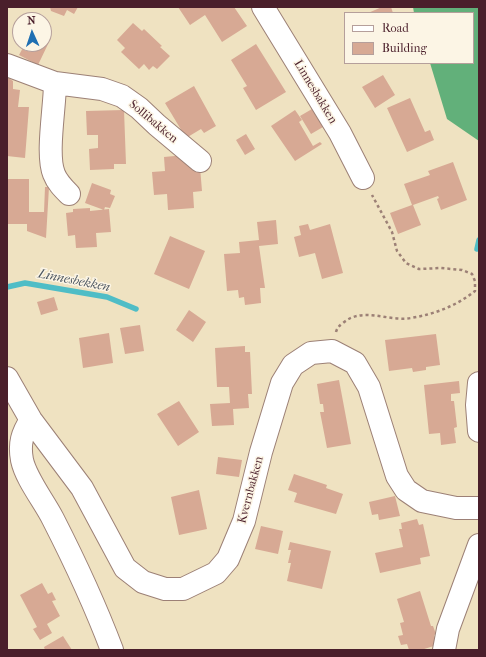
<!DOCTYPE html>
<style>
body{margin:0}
#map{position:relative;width:486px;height:657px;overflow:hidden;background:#efe2c1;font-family:"IM FELL French Canon",serif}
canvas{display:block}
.frame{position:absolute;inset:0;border:8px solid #4a1f2b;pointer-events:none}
.legend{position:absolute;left:344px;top:12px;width:130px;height:52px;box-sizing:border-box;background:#fcf5e5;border:1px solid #b59f9b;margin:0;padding:5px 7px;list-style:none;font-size:12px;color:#4a1f2b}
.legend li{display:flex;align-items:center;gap:8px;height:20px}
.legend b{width:20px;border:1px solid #b59f9b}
.north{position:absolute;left:12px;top:12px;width:40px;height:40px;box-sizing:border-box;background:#fcf5e5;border:1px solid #b59f9b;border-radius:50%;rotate:357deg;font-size:11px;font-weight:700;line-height:16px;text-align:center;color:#4a1f2b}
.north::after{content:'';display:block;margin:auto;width:14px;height:18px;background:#1f6fb2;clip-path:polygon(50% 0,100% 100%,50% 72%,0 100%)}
</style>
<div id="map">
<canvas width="486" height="657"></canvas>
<div class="frame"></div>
<ul class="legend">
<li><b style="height:5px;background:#fff"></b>Road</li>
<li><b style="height:11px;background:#d7a994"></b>Building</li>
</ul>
<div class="north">N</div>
</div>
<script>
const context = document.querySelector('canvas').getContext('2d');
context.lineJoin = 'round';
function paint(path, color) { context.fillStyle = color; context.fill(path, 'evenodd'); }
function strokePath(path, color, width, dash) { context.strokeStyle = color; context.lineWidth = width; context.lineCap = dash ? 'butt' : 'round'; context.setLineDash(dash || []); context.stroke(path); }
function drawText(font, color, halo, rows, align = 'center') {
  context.font = font + ' "IM FELL French Canon",serif'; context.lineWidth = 3; context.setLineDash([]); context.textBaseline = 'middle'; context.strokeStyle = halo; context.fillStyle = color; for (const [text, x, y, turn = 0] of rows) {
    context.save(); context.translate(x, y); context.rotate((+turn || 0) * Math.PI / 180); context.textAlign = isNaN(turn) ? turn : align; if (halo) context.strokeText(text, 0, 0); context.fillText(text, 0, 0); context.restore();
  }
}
const forest = new Path2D(`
 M 413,7 L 479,7 L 479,141 L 447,119 L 430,63 L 473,63 L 473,13 L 414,13 Z`);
const stream = new Path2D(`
 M 477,249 L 479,240
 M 7,287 L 25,283 L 107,297 L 136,309`);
const building = new Path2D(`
 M 50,7 L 78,7 L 74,14 L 67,10 L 64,16 L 51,11 Z
 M 178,7 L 234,7 L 247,26 L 222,42 L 205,15 L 190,25 Z
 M 382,7 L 391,7 L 393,13 L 368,13 Z
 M 133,23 L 142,31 L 144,29 L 162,46 L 160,47 L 170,56 L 157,69 L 153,66 L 149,70 L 144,64 L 139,69 L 121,52 L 125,48 L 117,40 Z
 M 44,40 L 49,42 L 38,65 L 19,55 L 25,44 L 44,44 Z
 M 256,44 L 286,92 L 256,110 L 243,88 L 247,86 L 231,60 Z
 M 383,75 L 395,95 L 375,108 L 362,87 Z
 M 7,77 L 13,81 L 13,89 L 20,90 L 18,107 L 29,107 L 25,158 L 7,156 Z
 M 194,86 L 216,126 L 204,133 L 201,129 L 186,138 L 165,103 Z
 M 410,98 L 425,132 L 430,130 L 434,140 L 407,152 L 387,108 Z
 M 312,109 L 323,127 L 311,134 L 300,116 Z
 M 124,110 L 126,164 L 114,164 L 114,169 L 90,170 L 89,149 L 98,148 L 98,135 L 87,135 L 86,111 Z
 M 295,110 L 302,120 L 299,122 L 313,146 L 320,142 L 322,144 L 295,161 L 271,126 Z
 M 246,134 L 255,149 L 245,155 L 236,140 Z
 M 185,155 L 189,157 L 190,168 L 200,167 L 202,191 L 193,192 L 194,208 L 168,210 L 167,194 L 154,195 L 152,172 L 165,171 L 164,157 Z
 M 453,162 L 467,200 L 441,210 L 437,199 L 439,198 L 438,196 L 413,205 L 421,225 L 398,234 L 390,213 L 412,205 L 404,184 L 430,175 L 428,171 Z
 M 7,179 L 29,179 L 29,212 L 44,212 L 45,187 L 49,187 L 46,238 L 27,231 L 27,224 L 8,224 Z
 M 92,183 L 111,190 L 110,194 L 115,196 L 110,208 L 105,207 L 104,210 L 85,203 Z
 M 90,208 L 90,211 L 109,209 L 111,232 L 96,233 L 97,247 L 76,248 L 75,235 L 68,236 L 66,213 L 73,212 L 73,209 Z
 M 276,220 L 278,244 L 259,246 L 265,288 L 260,288 L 261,303 L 245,305 L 244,297 L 239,298 L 238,290 L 227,291 L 224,254 L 240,253 L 239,242 L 259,240 L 257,222 Z
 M 308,224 L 310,230 L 330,224 L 343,273 L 322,279 L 315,253 L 299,257 L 294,237 L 301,235 L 299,226 Z
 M 170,236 L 205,251 L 189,289 L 154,274 Z
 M 54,297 L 58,310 L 41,315 L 37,302 Z
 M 189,310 L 206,322 L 193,342 L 176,330 Z
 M 140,325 L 144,351 L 125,354 L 120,328 Z
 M 109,333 L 113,363 L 83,368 L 79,338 Z
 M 436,334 L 440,365 L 426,367 L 426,370 L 413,372 L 412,368 L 389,371 L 385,340 Z
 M 245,346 L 245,352 L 250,352 L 252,394 L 248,394 L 249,408 L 233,409 L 234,425 L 212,426 L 210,404 L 230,403 L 229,387 L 217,387 L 215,348 Z
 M 339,380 L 351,444 L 327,448 L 320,412 L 324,412 L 323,404 L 320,404 L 317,384 Z
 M 459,381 L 460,393 L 451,394 L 451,401 L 454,401 L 457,427 L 454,428 L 456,443 L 441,445 L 440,433 L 429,434 L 424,385 Z
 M 179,401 L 199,432 L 178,446 L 157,414 Z
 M 218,457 L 242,460 L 239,477 L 216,474 Z
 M 294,474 L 327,485 L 326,488 L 343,494 L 336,514 L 294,502 L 297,493 L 288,490 Z
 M 199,490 L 207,529 L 179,535 L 171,497 Z
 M 395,496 L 400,516 L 379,520 L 378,514 L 372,515 L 369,502 Z
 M 417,519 L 419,525 L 423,524 L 430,556 L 420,558 L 421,564 L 380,573 L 375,553 L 403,547 L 399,529 L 402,529 L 401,523 Z
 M 261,526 L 283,531 L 278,554 L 255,549 Z
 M 290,542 L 331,551 L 322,589 L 287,581 L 291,563 L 288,563 L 291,550 L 288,550 Z
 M 42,583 L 48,594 L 52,592 L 56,600 L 52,601 L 60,616 L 47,624 L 52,633 L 40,640 L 33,629 L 37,627 L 20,595 Z
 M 420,591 L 431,626 L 433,626 L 436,634 L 434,635 L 437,645 L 421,650 L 409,650 L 407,644 L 401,645 L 398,636 L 403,635 L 400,623 L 404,622 L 397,599 Z
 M 63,636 L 72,650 L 45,650 L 44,647 Z`);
const path = new Path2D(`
 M 336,332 C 337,328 339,326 343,323 C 363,306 388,322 411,318 C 435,314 456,306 475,291 L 475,281 L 472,274 L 462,270 L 441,268 L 419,269 L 406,263 L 397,251 L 392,232 L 372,195`);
const minor = new Path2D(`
 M 263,7 L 340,133 L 363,178
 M 7,65 L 55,83 L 102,89 L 122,96 L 139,108 L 157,125 L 200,161
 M 55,83 C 55,107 46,155 54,174 C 57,182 63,188 69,194
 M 7,378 L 31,420 L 82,488 L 125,568 L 143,582 L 165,589 L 183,589 L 216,573 L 228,559 L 244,521 L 261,452 L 282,383 L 293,365 L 311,353 L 332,351 L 355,363 L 369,387 L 397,476 L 406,490 L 422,501 L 456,508 L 479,508
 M 479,383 L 477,405 L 479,431
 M 31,420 C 22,433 19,444 22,460 C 26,479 44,501 53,519 C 75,562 95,605 112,650
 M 444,650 L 448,629 L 479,545`);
const streetNames = [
 ["Linnesbakken",315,92,59],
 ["Sollibakken",153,122,40],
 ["Kvernbakken",251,490,-75]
];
const waterNames = [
 ["Linnesbekken",74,281,11]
];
paint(forest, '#62b07a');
strokePath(stream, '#4fbdc6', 5.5);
paint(building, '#d7a994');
strokePath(minor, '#9c8076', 24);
strokePath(path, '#9c8076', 2.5, [3, 3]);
strokePath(minor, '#fff', 22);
drawText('12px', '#4a1f2b', '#fcf5e5', streetNames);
drawText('italic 13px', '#4c5661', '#fcf5e5', waterNames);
</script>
